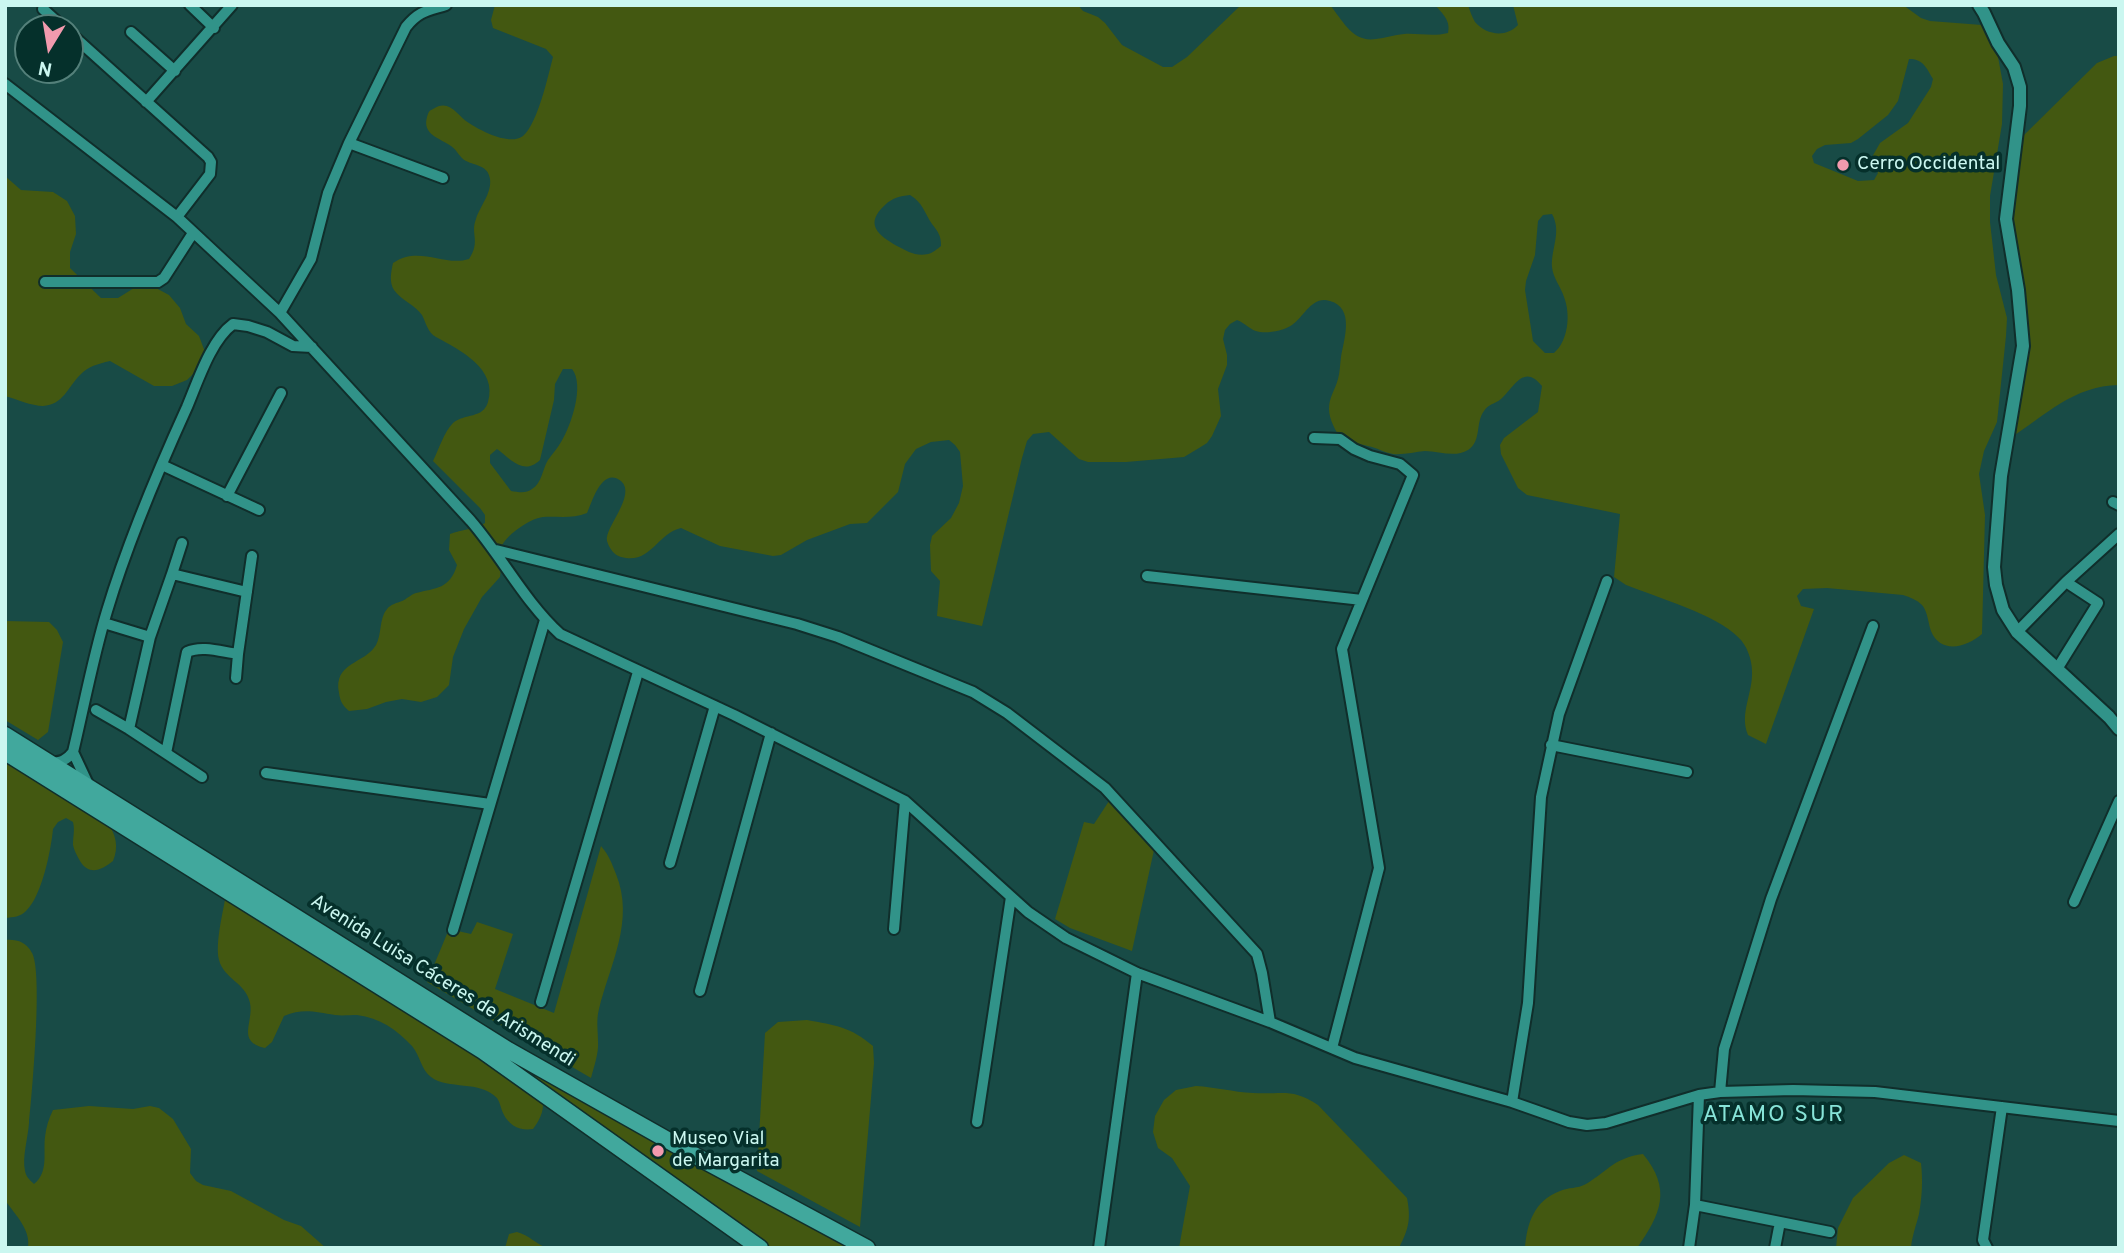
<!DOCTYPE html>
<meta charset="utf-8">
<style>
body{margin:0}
#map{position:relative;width:2124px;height:1253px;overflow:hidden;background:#184b46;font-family:Overpass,sans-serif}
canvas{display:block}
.frame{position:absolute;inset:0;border:7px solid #cbf7f0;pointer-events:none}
.north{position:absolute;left:14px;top:14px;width:70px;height:70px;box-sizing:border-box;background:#05302b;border:2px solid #54807a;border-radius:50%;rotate:191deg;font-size:19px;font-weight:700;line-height:28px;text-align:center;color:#cbf7f0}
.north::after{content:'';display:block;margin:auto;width:24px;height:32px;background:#f29aae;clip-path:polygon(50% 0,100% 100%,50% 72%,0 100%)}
</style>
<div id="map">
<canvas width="2124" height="1253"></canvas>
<div class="frame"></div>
<div class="north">N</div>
</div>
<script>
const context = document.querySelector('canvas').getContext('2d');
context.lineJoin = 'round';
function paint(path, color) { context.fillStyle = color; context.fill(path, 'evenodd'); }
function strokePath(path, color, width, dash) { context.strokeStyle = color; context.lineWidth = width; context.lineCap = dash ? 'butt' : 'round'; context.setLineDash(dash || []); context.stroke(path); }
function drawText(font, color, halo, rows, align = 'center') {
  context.font = font + ' Overpass,sans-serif'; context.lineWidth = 7; context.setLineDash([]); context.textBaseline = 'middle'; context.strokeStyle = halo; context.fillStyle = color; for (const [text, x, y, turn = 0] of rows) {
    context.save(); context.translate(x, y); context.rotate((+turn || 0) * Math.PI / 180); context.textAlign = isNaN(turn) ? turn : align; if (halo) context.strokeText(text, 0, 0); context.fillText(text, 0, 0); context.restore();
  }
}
const green = new Path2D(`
 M 495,5 L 1078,5 L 1083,11 L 1098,17 L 1105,23 L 1122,45 L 1163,67 L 1172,67 L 1187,57 L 1241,5 L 1330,5 C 1343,21 1353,43 1376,39 C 1385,38 1394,35 1404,34 C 1418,33 1433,37 1448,33 C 1451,21 1443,14 1435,5 L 1468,5 C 1470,11 1472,17 1475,22 C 1486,35 1506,38 1518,25 L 1513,5 L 1903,5 L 1921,18 L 1930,21 L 1982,25 L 1990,31 L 1996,46 L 2003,84 L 2002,124 L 1990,196 L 1990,222 L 1996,275 L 2007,318 L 2006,336 L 1997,422 L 1984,451 L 1979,474 L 1985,515 L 1982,634 C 1967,647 1941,655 1931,631 C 1928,623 1928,612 1922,605 C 1917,600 1910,597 1903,595 L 1827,588 L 1803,589 L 1797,596 L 1801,606 L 1814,609 L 1766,744 L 1748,735 C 1739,713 1753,694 1752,671 C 1752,660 1747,645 1738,637 C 1717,615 1656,597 1626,585 L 1614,577 L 1620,514 L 1527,495 L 1518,488 L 1501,454 L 1500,445 L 1504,438 L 1538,412 L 1542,386 C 1524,363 1514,387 1501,399 C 1495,404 1488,404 1484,411 C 1475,423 1482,441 1468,450 C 1455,458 1439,451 1425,451 C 1415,452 1403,455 1393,454 C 1386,453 1379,449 1372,447 C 1361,444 1351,443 1340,439 C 1336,430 1329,420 1329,409 C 1329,397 1335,390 1338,379 C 1340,372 1340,364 1341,357 C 1344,339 1355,308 1330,301 C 1312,295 1304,317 1292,325 C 1283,331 1270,333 1260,332 C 1251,331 1245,323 1237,320 L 1230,324 L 1225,330 L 1223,339 L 1227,355 L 1227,365 L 1218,389 L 1221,416 L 1212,436 L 1207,443 L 1199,448 L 1184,457 L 1126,462 L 1088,462 L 1079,459 L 1049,432 L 1033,434 L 1027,441 L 1022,458 L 982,626 L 937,616 L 940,581 L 931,571 L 930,545 L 932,536 L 951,518 L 959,503 L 963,486 L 960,452 L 955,445 L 949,440 L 931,442 L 916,449 L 905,464 L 898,492 L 867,523 L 850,524 L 807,540 L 781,555 L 773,556 L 720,546 L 681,528 C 656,534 651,565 621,557 C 614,555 609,548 607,541 C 604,528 637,495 621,481 C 602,466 592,502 587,513 C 573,519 558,516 543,517 C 530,518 503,537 500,550 C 498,558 502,568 500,577 L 482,597 L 464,629 L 453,657 L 449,685 L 437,697 L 421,702 L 402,699 L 386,702 L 367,709 L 349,711 C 343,706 340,701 339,693 C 333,662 365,664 376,645 C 382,634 379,618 387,609 C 391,604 397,603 402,601 C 407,599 410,595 416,593 C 436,588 450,589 457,565 L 449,550 L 450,534 C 462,529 474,530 485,523 L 485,515 L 480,508 L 433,461 C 439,449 444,432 453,423 C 465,413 483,419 488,402 C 498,369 460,350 436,337 C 428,333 426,323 422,315 C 415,305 401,300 394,290 C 389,282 391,272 393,263 C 419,245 444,267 469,259 C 481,241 470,234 476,219 C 480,206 492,193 490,179 C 488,165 476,166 466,161 C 460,158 457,150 451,146 C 440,138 422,135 427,117 C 429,111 429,111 433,109 C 450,98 457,116 469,123 C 481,131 510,146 523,136 C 538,123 548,76 553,57 L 546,49 L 493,28 L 491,20 ZM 1909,59 C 1923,59 1926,67 1933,79 L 1931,87 L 1908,123 L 1880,143 L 1872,157 L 1878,173 L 1874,180 L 1858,181 L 1814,163 L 1812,156 L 1817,149 L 1825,145 L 1851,143 L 1858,139 L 1888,115 L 1898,101 ZM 910,195 C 923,203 924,212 932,224 C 938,232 941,235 941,246 C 937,249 933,253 928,254 C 916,257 907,251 897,246 C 878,235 864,224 885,205 C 892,198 900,196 910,195 ZM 1552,214 C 1562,232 1551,248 1552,267 C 1553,278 1561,287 1564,297 C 1571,315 1568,341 1554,353 L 1545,353 L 1533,341 L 1525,290 L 1526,281 L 1535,255 L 1538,221 L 1543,215 ZM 563,369 L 572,369 C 585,385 571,426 561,442 C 557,449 552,454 548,460 C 542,470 542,483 532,489 C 526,494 518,492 511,491 L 490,463 L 490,455 L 497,449 C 511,459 523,476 540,460 L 554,400 L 555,384 Z
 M 2114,56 L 2119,56 L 2119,385 C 2073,386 2046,415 2010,438 L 2026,362 L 2008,213 L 2020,139 L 2097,63 Z
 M 5,176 L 21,190 L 53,192 L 67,201 L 75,216 L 76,234 L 70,252 L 70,268 L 101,298 L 118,298 L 134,288 L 154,287 L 169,295 L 180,308 L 186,324 L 199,336 L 205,352 L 199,368 L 187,380 L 172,386 L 154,386 L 110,361 C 98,364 88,366 80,375 C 68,387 63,405 43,406 C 32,406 16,399 5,396 Z
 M 5,621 L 49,622 L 57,630 L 63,642 L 48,732 L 38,740 L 5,720 Z
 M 5,761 L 107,822 C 116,834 119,847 113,861 C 102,870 89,876 80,861 C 77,856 74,850 73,845 C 73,836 75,830 73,822 L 66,818 L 58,822 L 53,829 C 51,850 42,896 26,911 C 20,917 14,917 5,918 Z
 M 1109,801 L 1154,850 L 1132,951 L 1070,928 L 1055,919 L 1084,822 L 1094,824 Z
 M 601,846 C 609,855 612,864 616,874 C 635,921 610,964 599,1009 C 596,1021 598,1030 598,1041 C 599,1053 594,1066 591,1078 L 427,982 L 449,929 L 471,934 L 477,922 L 513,934 L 495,989 L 554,1013 Z
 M 226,894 L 541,1095 C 546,1108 541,1118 533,1129 C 520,1131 509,1126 503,1113 C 501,1109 500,1102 497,1098 C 480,1080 448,1090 431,1077 C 421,1070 420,1055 412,1046 C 396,1029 380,1018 357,1015 C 350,1015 342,1016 335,1015 C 315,1012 303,1008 284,1016 L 272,1042 L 265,1048 C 236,1042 254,1022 250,1003 C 246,983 224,979 219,960 C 215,943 223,913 226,894 Z
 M 5,940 C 17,939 26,942 32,953 C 43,972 32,1095 29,1123 C 28,1138 22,1157 25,1171 C 26,1177 30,1180 34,1184 C 49,1172 43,1153 45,1137 C 46,1127 49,1118 53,1110 L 89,1106 L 133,1109 L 150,1106 L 159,1108 L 173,1119 L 191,1149 L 190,1173 L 196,1181 L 203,1185 L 231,1191 L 284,1220 L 301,1226 L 326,1248 L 28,1248 C 31,1229 15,1215 5,1200 Z
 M 807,1020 C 835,1025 851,1027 873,1046 L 874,1063 L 860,1227 L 757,1171 L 765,1033 L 778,1022 Z
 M 511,1059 L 846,1244 L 840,1248 L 772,1248 L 509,1062 Z
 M 1196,1086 C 1215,1087 1233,1092 1253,1093 C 1282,1095 1291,1087 1318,1105 L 1407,1198 C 1411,1219 1409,1228 1399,1248 L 1179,1248 L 1190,1186 L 1172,1158 L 1158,1148 L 1153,1132 L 1155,1116 L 1164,1100 L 1176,1090 Z
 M 1643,1154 C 1672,1189 1661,1214 1637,1248 L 1525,1248 C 1527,1223 1534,1201 1560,1191 C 1569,1187 1577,1189 1586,1184 C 1609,1170 1614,1158 1643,1154 Z
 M 1904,1155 L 1921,1163 C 1923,1181 1922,1197 1919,1214 C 1916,1226 1912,1236 1911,1248 L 1836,1248 L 1838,1228 L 1853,1198 L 1889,1163 Z
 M 517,1232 C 529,1235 536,1244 547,1248 L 505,1248 L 509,1234 Z`);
const minor = new Path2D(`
 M 190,5 L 214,28
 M 43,9 L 64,28
 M 131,32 L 175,71
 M 70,33 L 208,157 L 211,162 L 210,174 L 177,217
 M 5,84 L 177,217 L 280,313 L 471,521 C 502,557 525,602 560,634 L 734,715 L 905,801 L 1028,912 L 1066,938 L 1137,973 L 1270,1022 L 1355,1058 L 1512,1102 L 1569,1122 L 1587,1125 L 1606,1123 L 1699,1095 L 1720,1092 L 1793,1090 L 1875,1092 L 2119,1121
 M 146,102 L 232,5
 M 349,143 L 443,178
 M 45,282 L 158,282 L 164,278 L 193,233
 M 280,313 L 311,259 L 328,193 L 349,143 L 406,27 C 419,11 427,11 446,5
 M 1314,438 L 1340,439 L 1354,449 L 1370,456 L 1400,464 L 1413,475 L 1342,649 L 1379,868 L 1332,1048
 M 162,465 L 259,510
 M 227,496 L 281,393
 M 2113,502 L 2119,505
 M 496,550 L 797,624 L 838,637 L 973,692 L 1007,713 L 1105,788 L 1257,954 L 1262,973 L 1270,1022
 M 172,574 L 182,543
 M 1147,576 L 1362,600
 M 104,623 L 150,637 L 129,729 L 202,777
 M 2017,632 L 2066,582 L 2119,534
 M 150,637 L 172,574 L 247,592
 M 2057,669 L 2098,603 L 2066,582
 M 236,678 L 238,654
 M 96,710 L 129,729
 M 1551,745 L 1687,772
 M 73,752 L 88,784
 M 166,753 L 187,652 C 202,645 222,652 238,654 L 252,556
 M 50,763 C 61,762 66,761 73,752 C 84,706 93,657 107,611 C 128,541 157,473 187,407 C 198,381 211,340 233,324 L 248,326 L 267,332 L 293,346 L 312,347
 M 266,773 L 490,804
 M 670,863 L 715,706
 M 2074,902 L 2119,801
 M 894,929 L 905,801
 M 453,930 L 545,620
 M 700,991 L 771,733
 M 541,1002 L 638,672
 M 1720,1092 L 1724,1049 L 1771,899 L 1873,626
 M 1512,1102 L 1528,1003 L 1541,797 L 1559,714 L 1607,581
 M 977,1122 L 1011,897
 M 1695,1205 L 1830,1232
 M 1099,1248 L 1137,973
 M 1689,1248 L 1695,1205 L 1699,1095
 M 1775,1248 L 1780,1222
 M 1987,1248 L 1983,1240 L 2002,1107`);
const tertiary = new Path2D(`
 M 1979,5 L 1984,13 L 1998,43 L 2014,67 L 2020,87 L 2020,106 L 2006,219 L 2018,290 L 2023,346 L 2001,476 L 1994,567 L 1996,585 L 2003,610 L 2017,632 L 2109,717 L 2119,729`);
const primary = new Path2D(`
 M 5,735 L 508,1050 L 694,1155 L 867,1248
 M 5,752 L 483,1051 L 760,1248`);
const markers = [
 [1843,165,7,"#f29aae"],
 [658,1151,7,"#f29aae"]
];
const poiNames = [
 ["Cerro Occidental",1857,165],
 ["Museo Vial",672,1140],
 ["de Margarita",672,1162]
];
const streetNames = [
 ["Avenida Luisa Cáceres de Arismendi",442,982,32]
];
const quarterNames = [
 ["ATAMO SUR",1774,1116]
];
paint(green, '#435811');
strokePath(minor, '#102e2b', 14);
strokePath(tertiary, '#102e2b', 16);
strokePath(primary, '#102e2b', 19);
strokePath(minor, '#319389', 10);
strokePath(tertiary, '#319389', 12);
strokePath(primary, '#41a89d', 16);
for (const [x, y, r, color] of markers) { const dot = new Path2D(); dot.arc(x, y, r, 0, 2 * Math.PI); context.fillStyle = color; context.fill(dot); strokePath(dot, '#05302b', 2.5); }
drawText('19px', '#cbf7f0', '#05302b', poiNames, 'left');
drawText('19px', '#cbf7f0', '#05302b', streetNames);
context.letterSpacing = '2px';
drawText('23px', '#87e4d8', '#05302b', quarterNames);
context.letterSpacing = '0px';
</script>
